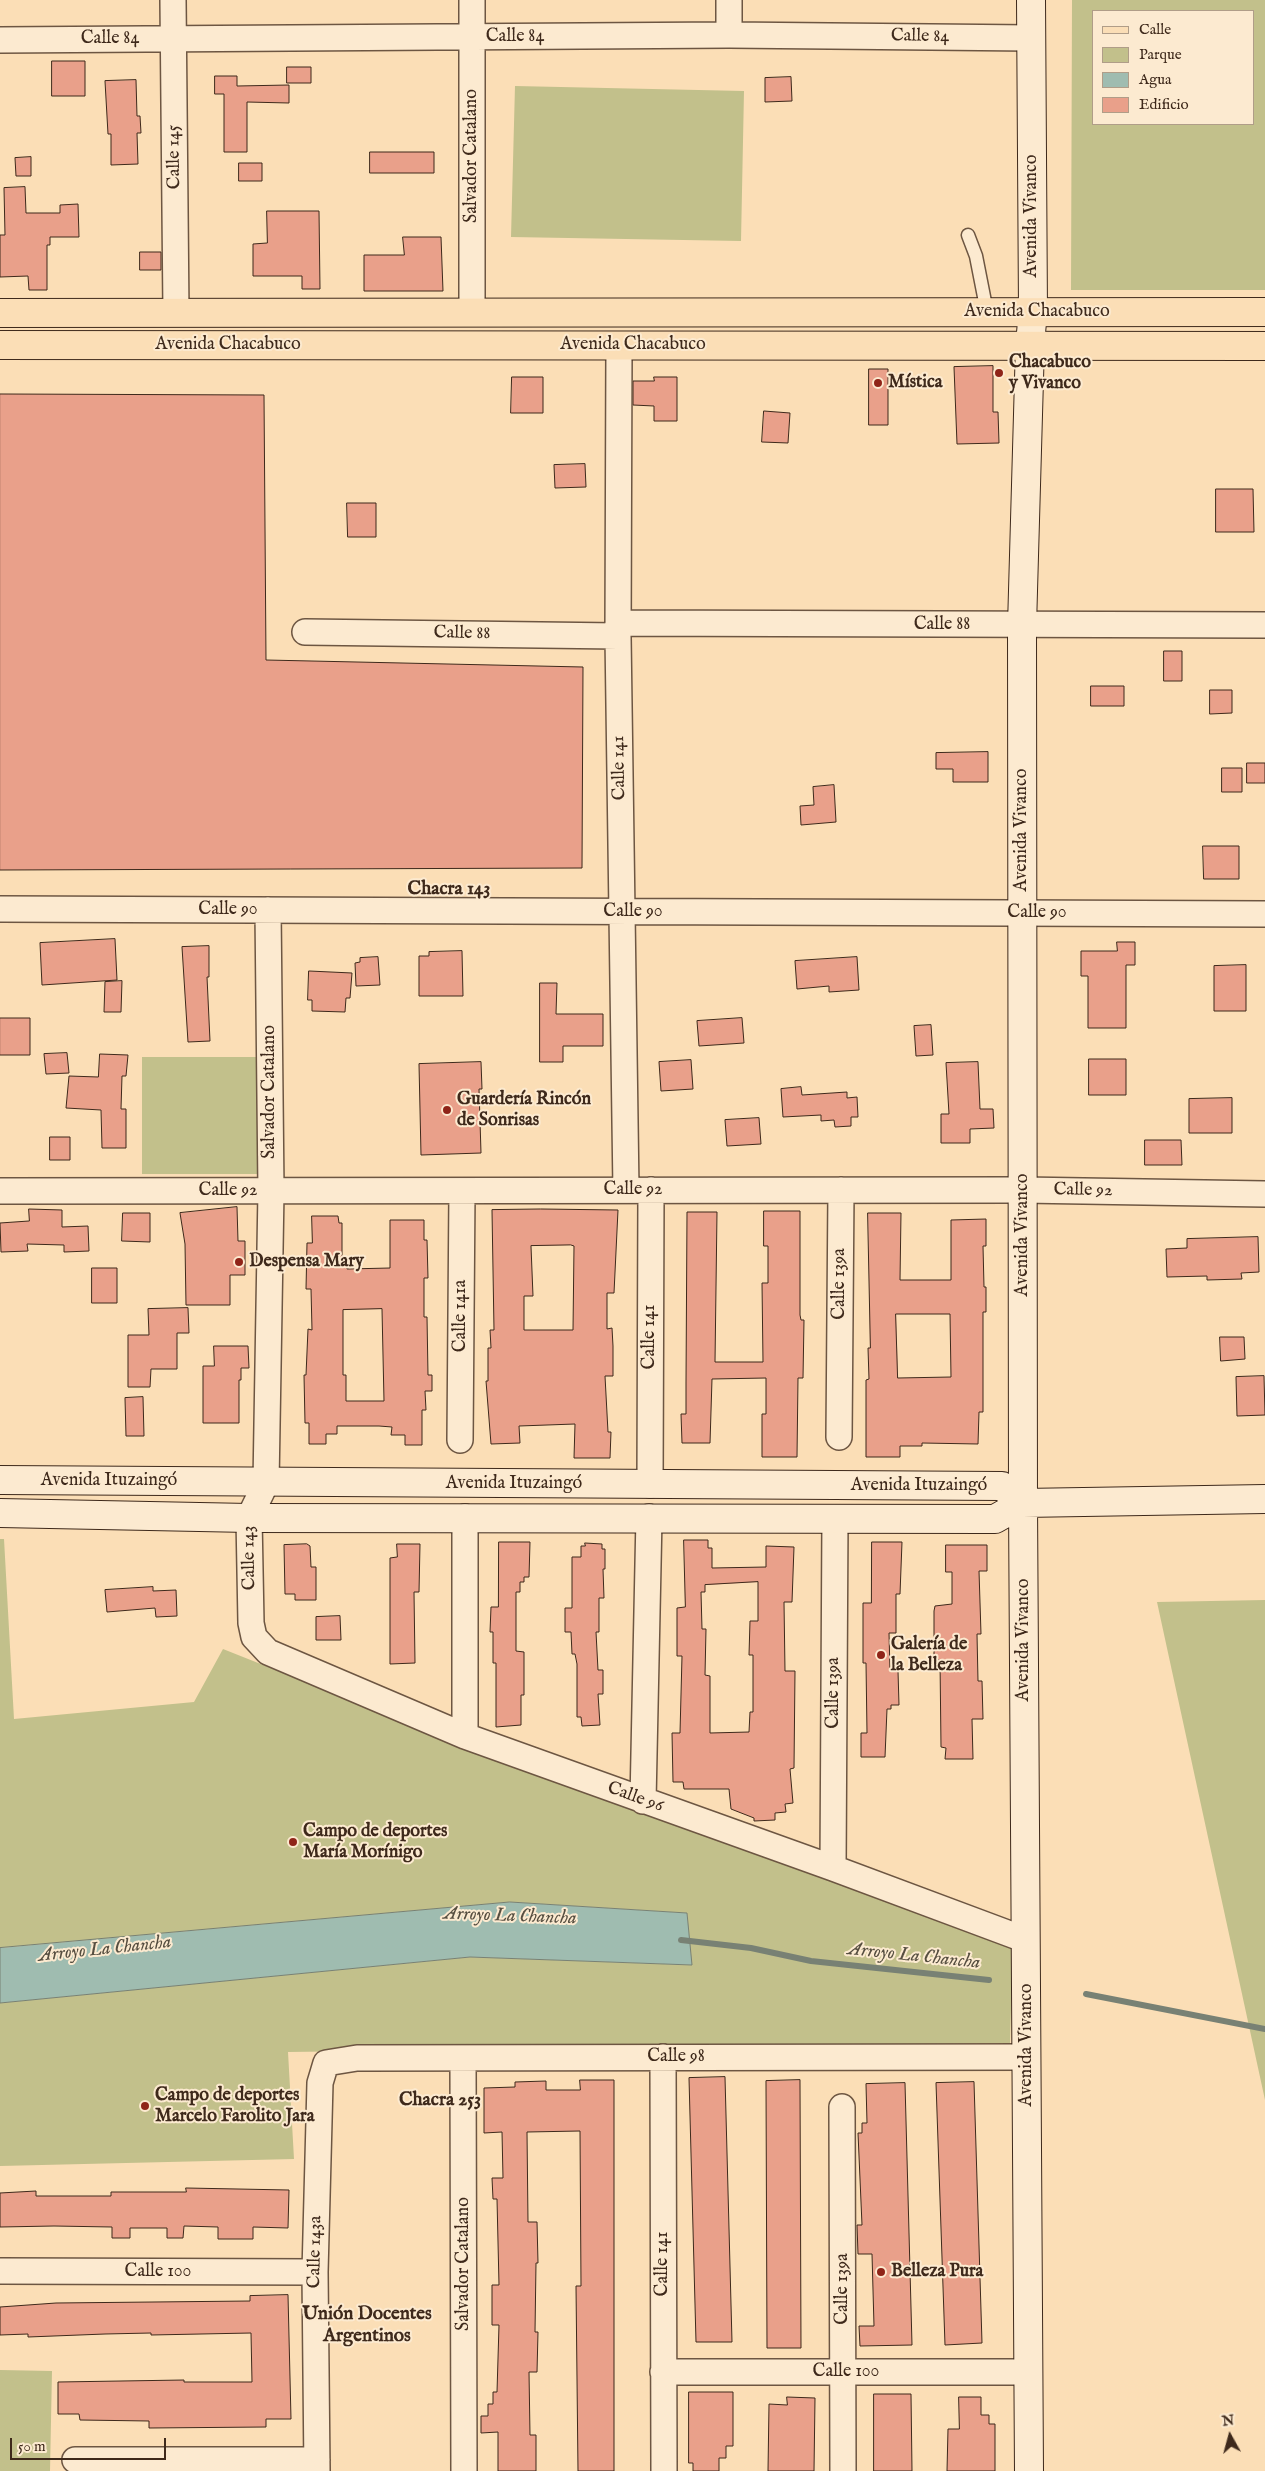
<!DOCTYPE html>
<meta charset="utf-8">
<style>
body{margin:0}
#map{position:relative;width:1265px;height:2471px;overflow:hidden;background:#fbdeb6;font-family:"IM FELL English",serif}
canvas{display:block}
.legend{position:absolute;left:1092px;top:10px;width:162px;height:115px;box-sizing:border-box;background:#fcead0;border:1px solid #b09d88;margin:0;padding:6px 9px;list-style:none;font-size:15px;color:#3e291b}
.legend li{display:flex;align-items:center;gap:10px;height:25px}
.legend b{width:25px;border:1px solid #b09d88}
.north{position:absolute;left:1205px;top:2411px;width:50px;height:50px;-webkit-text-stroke:4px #fcead0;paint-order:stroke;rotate:353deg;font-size:14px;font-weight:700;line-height:20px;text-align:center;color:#3e291b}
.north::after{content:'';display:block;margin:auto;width:18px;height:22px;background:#3e291b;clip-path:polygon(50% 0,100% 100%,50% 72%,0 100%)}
.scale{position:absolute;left:10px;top:2438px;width:156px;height:22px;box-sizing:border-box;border:2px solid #3e291b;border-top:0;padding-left:6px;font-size:15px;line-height:18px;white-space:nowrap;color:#3e291b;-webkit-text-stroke:4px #fcead0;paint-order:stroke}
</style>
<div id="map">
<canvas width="1265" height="2471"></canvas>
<ul class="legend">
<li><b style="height:6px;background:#fbdeb6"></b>Calle</li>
<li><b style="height:14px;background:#c2c08b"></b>Parque</li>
<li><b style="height:14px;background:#9fbcb0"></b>Agua</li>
<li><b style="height:14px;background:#e9a08a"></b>Edificio</li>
</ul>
<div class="north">N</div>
<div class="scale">50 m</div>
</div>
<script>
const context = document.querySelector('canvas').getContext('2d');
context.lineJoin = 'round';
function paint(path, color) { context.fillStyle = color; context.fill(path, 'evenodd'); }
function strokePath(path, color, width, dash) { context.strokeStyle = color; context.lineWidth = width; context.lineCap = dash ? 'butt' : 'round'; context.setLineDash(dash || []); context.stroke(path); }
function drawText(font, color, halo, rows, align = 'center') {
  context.font = font + ' "IM FELL English",serif'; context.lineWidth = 4; context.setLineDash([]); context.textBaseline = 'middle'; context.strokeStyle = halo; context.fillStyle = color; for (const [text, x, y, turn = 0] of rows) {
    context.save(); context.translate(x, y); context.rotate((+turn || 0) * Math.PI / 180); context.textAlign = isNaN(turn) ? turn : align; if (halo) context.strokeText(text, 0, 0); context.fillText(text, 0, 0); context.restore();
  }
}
const green = new Path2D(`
 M 1072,0 L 1265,0 L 1265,290 L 1071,290 ZM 1094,11 L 1254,11 L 1254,124 L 1094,124 Z
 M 515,86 L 744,91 L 741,241 L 511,237 Z
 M 142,1057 L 263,1057 L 263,1174 L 142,1174 Z
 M 0,1539 L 4,1539 L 14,1719 L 194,1702 L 223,1649 L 557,1782 L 1013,1942 L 1010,2043 L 288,2052 L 294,2159 L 0,2166 L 0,2003 L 470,1957 L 691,1965 L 687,1913 L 510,1902 L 0,1948 Z
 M 1265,1600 L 1265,2100 L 1157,1602 Z
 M 0,2370 L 52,2371 L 50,2471 L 0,2471 Z`);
const water = new Path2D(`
 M 510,1902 L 687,1913 L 692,1965 L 470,1957 L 0,2003 L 0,1948 Z`);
const stream = new Path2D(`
 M 681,1940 L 751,1948 L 811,1961 L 989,1980
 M 1086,1994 L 1265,2029`);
const building = new Path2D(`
 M 52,61 L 85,61 L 85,96 L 52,96 Z
 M 287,67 L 311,67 L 311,83 L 287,83 Z
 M 215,76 L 237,76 L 237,86 L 289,85 L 289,103 L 247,102 L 247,152 L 224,152 L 224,94 L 215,94 Z
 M 791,77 L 792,101 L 765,102 L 765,78 Z
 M 136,80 L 137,116 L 140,116 L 141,133 L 137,133 L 138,164 L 111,165 L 111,134 L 108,134 L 105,81 Z
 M 370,152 L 434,152 L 434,173 L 370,173 Z
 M 31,157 L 31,176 L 16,176 L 15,158 Z
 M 239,163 L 262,163 L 262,181 L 239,181 Z
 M 25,187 L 26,213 L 60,213 L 60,205 L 78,204 L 79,237 L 50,237 L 50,245 L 47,245 L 47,290 L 29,290 L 28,276 L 0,277 L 0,235 L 5,235 L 4,188 Z
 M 267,211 L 319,211 L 320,289 L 302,289 L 302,276 L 253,276 L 253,244 L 267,243 Z
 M 403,237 L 441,237 L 443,291 L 364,291 L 364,255 L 404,255 Z
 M 140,252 L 161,252 L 161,270 L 140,270 Z
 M 993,366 L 993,412 L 998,412 L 999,443 L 957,444 L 954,367 Z
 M 869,369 L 888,369 L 888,425 L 869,425 Z
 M 512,377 L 543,377 L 543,413 L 511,413 Z
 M 654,377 L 677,377 L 677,421 L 654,421 L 654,406 L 633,405 L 633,381 L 654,381 Z
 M 0,394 L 264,395 L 266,660 L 583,667 L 582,868 L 0,870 Z
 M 764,411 L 790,413 L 788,443 L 762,442 Z
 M 585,464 L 586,487 L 555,488 L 554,465 Z
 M 1216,489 L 1253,489 L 1254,532 L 1216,532 Z
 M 347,503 L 376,503 L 376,537 L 348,537 Z
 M 1164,651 L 1182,651 L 1182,681 L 1164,681 Z
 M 1091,686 L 1124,686 L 1124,706 L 1091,706 Z
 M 1210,690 L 1232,690 L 1232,713 L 1210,714 Z
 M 988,752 L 988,782 L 953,782 L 953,769 L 936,769 L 936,753 Z
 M 1247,763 L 1265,763 L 1265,783 L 1247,783 Z
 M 1222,768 L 1242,768 L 1242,792 L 1222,792 Z
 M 834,785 L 836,822 L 801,825 L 800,806 L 814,805 L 813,787 Z
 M 1203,846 L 1239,846 L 1239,879 L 1204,879 Z
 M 115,939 L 117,980 L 42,985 L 40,943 Z
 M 1117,942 L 1135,942 L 1135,965 L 1126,965 L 1126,1028 L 1088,1028 L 1088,976 L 1081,976 L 1081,951 L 1117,951 Z
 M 209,946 L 209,977 L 207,977 L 210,1041 L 188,1042 L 182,947 Z
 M 462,951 L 463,996 L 419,996 L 419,956 L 429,956 L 429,952 Z
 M 378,957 L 380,985 L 356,986 L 355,963 L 360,962 L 360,958 Z
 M 857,957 L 859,990 L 829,992 L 829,986 L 797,989 L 795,961 Z
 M 1246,965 L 1246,1011 L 1214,1011 L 1214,966 Z
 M 309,971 L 352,973 L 350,998 L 346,998 L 345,1012 L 312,1011 L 312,1000 L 308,1000 Z
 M 122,981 L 121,1012 L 104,1012 L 105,982 Z
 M 540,983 L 557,983 L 556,1014 L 603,1014 L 603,1046 L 563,1046 L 563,1062 L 540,1062 Z
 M 0,1018 L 30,1018 L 30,1055 L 0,1055 Z
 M 742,1018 L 744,1043 L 699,1046 L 697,1021 Z
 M 931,1025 L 933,1055 L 916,1056 L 914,1026 Z
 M 67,1053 L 69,1073 L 46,1074 L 44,1054 Z
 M 100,1054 L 128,1055 L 126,1076 L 122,1076 L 121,1109 L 126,1109 L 126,1148 L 102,1148 L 101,1110 L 66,1108 L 69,1076 L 98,1077 Z
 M 1089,1059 L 1126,1059 L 1126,1095 L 1089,1095 Z
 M 691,1060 L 693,1089 L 661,1091 L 659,1062 Z
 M 481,1062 L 482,1089 L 479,1089 L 481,1153 L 421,1155 L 419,1064 Z
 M 978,1062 L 980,1109 L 993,1109 L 994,1128 L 970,1129 L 970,1143 L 941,1143 L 941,1114 L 949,1114 L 946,1063 Z
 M 801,1087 L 802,1095 L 847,1092 L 847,1098 L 857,1097 L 858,1117 L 851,1117 L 851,1126 L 835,1127 L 834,1120 L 821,1121 L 821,1115 L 783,1117 L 781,1089 Z
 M 1232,1098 L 1232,1133 L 1189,1133 L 1189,1099 Z
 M 759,1118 L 761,1144 L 727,1146 L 725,1120 Z
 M 50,1137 L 70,1137 L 70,1160 L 50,1160 Z
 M 1145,1140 L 1181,1140 L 1182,1165 L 1145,1165 Z
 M 237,1207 L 238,1241 L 245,1241 L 245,1275 L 230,1275 L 230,1305 L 186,1305 L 185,1244 L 180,1213 Z
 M 29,1209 L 62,1210 L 62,1227 L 88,1226 L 89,1251 L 64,1252 L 64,1245 L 27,1244 L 28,1251 L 1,1252 L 0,1223 L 29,1221 Z
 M 541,1209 L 618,1210 L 614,1293 L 607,1293 L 607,1329 L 612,1328 L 613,1346 L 613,1376 L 605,1376 L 608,1432 L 611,1432 L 610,1458 L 574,1458 L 575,1424 L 519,1426 L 520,1443 L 491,1444 L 486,1381 L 488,1381 L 488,1348 L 491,1348 L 490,1330 L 494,1330 L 492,1210 ZM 571,1245 L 574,1246 L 573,1330 L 524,1330 L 524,1296 L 533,1296 L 531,1246 Z
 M 764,1211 L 800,1211 L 800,1315 L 801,1320 L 804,1320 L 803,1378 L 798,1378 L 797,1457 L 762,1457 L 762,1414 L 766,1414 L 766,1378 L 712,1379 L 710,1443 L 682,1443 L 681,1414 L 686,1414 L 686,1382 L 687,1212 L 717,1212 L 715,1362 L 763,1362 L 762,1283 L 768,1283 L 768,1246 L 764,1246 Z
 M 123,1213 L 150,1213 L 150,1242 L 122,1241 Z
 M 868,1213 L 901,1213 L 900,1280 L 951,1280 L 951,1220 L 986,1219 L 986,1246 L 983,1246 L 984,1287 L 986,1287 L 986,1312 L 983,1312 L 983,1412 L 979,1412 L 978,1444 L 922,1443 L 922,1446 L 900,1446 L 900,1457 L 866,1457 L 866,1380 L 869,1379 L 868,1348 L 870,1348 ZM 896,1314 L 950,1314 L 951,1377 L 898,1378 Z
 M 312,1216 L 338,1216 L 339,1223 L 342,1223 L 342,1258 L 344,1258 L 344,1263 L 347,1263 L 347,1269 L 390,1268 L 390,1220 L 424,1220 L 424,1240 L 427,1240 L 428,1278 L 424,1278 L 424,1317 L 427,1317 L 428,1375 L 432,1375 L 432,1391 L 425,1391 L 426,1410 L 422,1410 L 422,1445 L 405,1445 L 405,1435 L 391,1435 L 392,1427 L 379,1426 L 337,1426 L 337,1434 L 326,1434 L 326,1444 L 309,1444 L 309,1423 L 305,1423 L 304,1375 L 306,1375 L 308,1329 L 312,1330 L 311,1289 L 306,1289 L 307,1243 L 312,1243 ZM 382,1309 L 384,1401 L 346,1401 L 346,1375 L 343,1375 L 343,1310 Z
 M 1258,1237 L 1259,1272 L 1241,1273 L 1242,1279 L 1207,1280 L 1207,1276 L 1167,1277 L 1166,1249 L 1187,1248 L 1187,1239 Z
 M 92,1268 L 117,1268 L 117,1303 L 92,1303 Z
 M 188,1308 L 189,1333 L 177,1333 L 177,1369 L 151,1369 L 150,1387 L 128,1387 L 128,1335 L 149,1335 L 148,1309 Z
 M 1220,1337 L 1244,1337 L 1245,1359 L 1221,1361 Z
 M 214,1346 L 248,1346 L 249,1368 L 241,1368 L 241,1380 L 239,1380 L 239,1423 L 203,1423 L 203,1366 L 214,1366 Z
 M 1264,1376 L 1265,1415 L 1237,1416 L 1236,1377 Z
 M 143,1397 L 144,1436 L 126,1436 L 125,1398 Z
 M 684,1540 L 708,1540 L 708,1548 L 712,1548 L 712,1568 L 766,1567 L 766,1546 L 794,1547 L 792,1602 L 784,1602 L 785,1671 L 795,1671 L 794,1768 L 790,1769 L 793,1803 L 785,1804 L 786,1812 L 775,1813 L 775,1820 L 754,1821 L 754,1818 L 731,1809 L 729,1789 L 684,1789 L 683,1782 L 673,1782 L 672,1733 L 680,1733 L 682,1656 L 677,1656 L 677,1608 L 685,1607 ZM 758,1582 L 758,1621 L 750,1621 L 749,1655 L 753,1655 L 753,1712 L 750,1712 L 749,1732 L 710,1733 L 710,1676 L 705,1675 L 706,1629 L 702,1629 L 701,1592 L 705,1592 L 705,1585 Z
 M 499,1542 L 530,1542 L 529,1577 L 524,1577 L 524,1582 L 520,1582 L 520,1592 L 516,1592 L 516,1651 L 524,1652 L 524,1695 L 521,1695 L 521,1725 L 496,1727 L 496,1663 L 493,1663 L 493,1632 L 490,1632 L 491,1607 L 498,1607 Z
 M 872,1542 L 902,1542 L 900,1594 L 896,1594 L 896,1633 L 889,1633 L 890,1671 L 898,1671 L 899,1705 L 891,1705 L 891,1709 L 887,1709 L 885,1757 L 861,1757 L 861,1733 L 867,1733 L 866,1663 L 863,1663 L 863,1603 L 871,1603 Z
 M 585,1543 L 602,1544 L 602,1549 L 605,1549 L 605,1569 L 603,1569 L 604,1598 L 599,1598 L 599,1632 L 596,1632 L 598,1670 L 603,1670 L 603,1694 L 598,1694 L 600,1725 L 582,1726 L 581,1717 L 577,1717 L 577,1664 L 575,1654 L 572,1654 L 571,1632 L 565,1632 L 565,1608 L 572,1608 L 572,1557 L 581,1557 L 581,1546 L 585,1546 Z
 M 307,1544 L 310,1546 L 311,1567 L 316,1567 L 316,1600 L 295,1600 L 295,1594 L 285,1594 L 284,1545 Z
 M 397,1544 L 420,1544 L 419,1592 L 414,1592 L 415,1663 L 390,1664 L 390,1558 L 397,1557 Z
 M 946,1545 L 987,1545 L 987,1571 L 979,1571 L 981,1634 L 977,1634 L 978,1681 L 982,1681 L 983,1719 L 972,1719 L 973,1759 L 945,1759 L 946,1748 L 941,1747 L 940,1660 L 934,1660 L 934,1611 L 935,1606 L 952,1604 L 952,1572 L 946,1572 Z
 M 153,1587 L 153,1591 L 176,1590 L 177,1616 L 156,1617 L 155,1608 L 107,1612 L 105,1590 Z
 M 340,1616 L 341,1640 L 316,1640 L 316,1617 Z
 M 725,2077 L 732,2342 L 696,2342 L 689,2078 Z
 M 580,2080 L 614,2080 L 614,2471 L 578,2471 L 576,2286 L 581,2286 L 580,2131 L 527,2132 L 528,2222 L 537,2222 L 538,2263 L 536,2263 L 535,2332 L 538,2332 L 537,2372 L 529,2372 L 530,2435 L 536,2435 L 536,2471 L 498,2471 L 498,2432 L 481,2433 L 481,2416 L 488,2416 L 488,2404 L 493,2404 L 493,2392 L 497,2392 L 499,2325 L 492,2325 L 492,2285 L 499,2285 L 497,2199 L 493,2199 L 492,2178 L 503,2178 L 502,2132 L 484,2133 L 484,2088 L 515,2087 L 515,2082 L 546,2081 L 546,2090 L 580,2090 Z
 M 800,2080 L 801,2348 L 767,2348 L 766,2081 Z
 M 974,2082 L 982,2343 L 945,2345 L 936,2083 Z
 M 905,2083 L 912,2345 L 860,2346 L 859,2326 L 874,2326 L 872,2254 L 858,2254 L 857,2225 L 862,2225 L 858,2133 L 862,2133 L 862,2123 L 867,2123 L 866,2084 Z
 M 186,2188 L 289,2190 L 288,2228 L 253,2227 L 253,2239 L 218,2239 L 218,2227 L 184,2226 L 183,2238 L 167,2238 L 167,2228 L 130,2228 L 130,2238 L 112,2238 L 112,2227 L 54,2226 L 0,2227 L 0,2193 L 36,2191 L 36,2196 L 111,2196 L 111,2192 L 186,2192 Z
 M 288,2295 L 291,2419 L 266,2419 L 266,2427 L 149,2428 L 149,2421 L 80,2420 L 79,2414 L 58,2414 L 58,2382 L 184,2380 L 184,2382 L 252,2382 L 251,2333 L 151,2335 L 151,2333 L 105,2334 L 28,2337 L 28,2334 L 0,2335 L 0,2307 L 56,2303 L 250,2301 L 250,2296 Z
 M 689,2392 L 733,2392 L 733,2446 L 726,2446 L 726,2458 L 719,2458 L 719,2471 L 693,2471 L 693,2463 L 689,2463 Z
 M 874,2394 L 911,2394 L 912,2471 L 874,2471 Z
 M 787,2397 L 815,2398 L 814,2471 L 768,2471 L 769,2404 L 787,2405 Z
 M 959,2397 L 981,2397 L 981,2415 L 989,2415 L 989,2424 L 995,2424 L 995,2471 L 947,2471 L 948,2429 L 959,2429 Z`);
const lane = new Path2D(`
 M 968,235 L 976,256 L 987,312`);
const street = new Path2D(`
 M 173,0 L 176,313
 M 472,0 L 472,313
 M 729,35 L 729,0
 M 0,40 L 729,35 L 1031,38
 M 619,345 L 618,636 L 626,1190
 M 618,623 L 1265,625
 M 305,632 L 618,636
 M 0,909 L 1265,914
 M 268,910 L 271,1191 L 266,1483 L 249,1518 L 251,1623 L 254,1637 L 268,1652 L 465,1736 L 833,1868 L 1026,1940
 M 0,1191 L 1023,1190 L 1265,1194
 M 839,1437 L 841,1190
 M 460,1440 L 462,1191
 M 650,1485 L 651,1190
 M 465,1517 L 465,1736
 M 643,1801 L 649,1517
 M 833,1868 L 835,1518
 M 663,2057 L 664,2471
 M 463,2058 L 464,2471
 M 842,2107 L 843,2471
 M 0,2271 L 315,2272
 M 663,2372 L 1029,2372
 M 75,2460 L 317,2460
 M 317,2471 L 315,2272 L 320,2083 L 326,2063 L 357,2058 L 1027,2057`);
const secondary = new Path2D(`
 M 0,1480 L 1002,1486 L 1023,1503
 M 0,1513 L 249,1518 L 995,1519 L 1023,1503 L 1265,1499
 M 1029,2471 L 1023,1503 L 1022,626 L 1030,344 L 1033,311 L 1031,0`);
const primary = new Path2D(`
 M 0,313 L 1265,312
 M 0,345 L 1265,346`);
const markers = [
 [999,373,5,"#8f2418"],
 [878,383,5,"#8f2418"],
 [447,1110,5,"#8f2418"],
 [239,1262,5,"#8f2418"],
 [881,1655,5,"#8f2418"],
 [293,1842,5,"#8f2418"],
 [145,2106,5,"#8f2418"],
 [881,2272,5,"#8f2418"]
];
const streetNames = [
 ["Calle 84",515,37],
 ["Calle 84",920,37,1],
 ["Calle 84",110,39],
 ["Salvador Catalano",472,156,-90],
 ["Calle 145",175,157,-91],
 ["Avenida Vivanco",1032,216,-90],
 ["Avenida Chacabuco",1037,312],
 ["Avenida Chacabuco",228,345],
 ["Avenida Chacabuco",633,345],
 ["Calle 88",942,625],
 ["Calle 88",462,634,1],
 ["Calle 141",620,768,-91],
 ["Avenida Vivanco",1022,830,-90],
 ["Calle 90",228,910],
 ["Calle 90",633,912],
 ["Calle 90",1037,913],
 ["Salvador Catalano",270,1092,-90],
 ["Calle 92",633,1190],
 ["Calle 92",228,1191],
 ["Calle 92",1083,1191,1],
 ["Avenida Vivanco",1023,1235,-90],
 ["Calle 139a",840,1284,-90],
 ["Calle 141a",461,1316,-90],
 ["Calle 141",650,1337,-90],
 ["Avenida Ituzaingó",109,1481],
 ["Avenida Ituzaingó",514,1484],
 ["Avenida Ituzaingó",919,1486],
 ["Calle 143",250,1558,-91],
 ["Avenida Vivanco",1024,1640,-90],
 ["Calle 139a",834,1693,-90],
 ["Calle 96",635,1798,20],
 ["Avenida Vivanco",1027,2045,-90],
 ["Calle 98",676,2057],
 ["Calle 143a",316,2252,-89],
 ["Salvador Catalano",464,2264,-90],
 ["Calle 141",663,2264,-90],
 ["Calle 100",158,2272],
 ["Calle 139a",843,2289,-90],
 ["Calle 100",846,2372]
];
const poiNames = [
 ["Chacabuco",1009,363],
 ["y Vivanco",1009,384],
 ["Mística",888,383],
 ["Guardería Rincón",457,1100],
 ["de Sonrisas",457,1121],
 ["Despensa Mary",249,1262],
 ["Galería de",891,1645],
 ["la Belleza",891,1666],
 ["Campo de deportes",303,1832],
 ["María Morínigo",303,1853],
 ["Campo de deportes",155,2096],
 ["Marcelo Farolito Jara",155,2117],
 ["Belleza Pura",891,2272]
];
const neighbourhoodNames = [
 ["Chacra 143",449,890],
 ["Chacra 253",440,2101],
 ["Unión Docentes",367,2315],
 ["Argentinos",367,2337]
];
const waterNames = [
 ["Arroyo La Chancha",510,1917,2],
 ["Arroyo La Chancha",105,1950,-6],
 ["Arroyo La Chancha",914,1957,6]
];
paint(green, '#c2c08b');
paint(water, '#9fbcb0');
strokePath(water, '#788174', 1);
strokePath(stream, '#788174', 6);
paint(building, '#e9a08a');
strokePath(building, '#3e291b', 1);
strokePath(lane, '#6d5642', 15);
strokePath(street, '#6d5642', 28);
strokePath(secondary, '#3e291b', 30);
strokePath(primary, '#3e291b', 30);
strokePath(lane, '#fcead0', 12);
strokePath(street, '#fcead0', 25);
strokePath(secondary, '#fcead0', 28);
strokePath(primary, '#fbdeb6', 28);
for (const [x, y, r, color] of markers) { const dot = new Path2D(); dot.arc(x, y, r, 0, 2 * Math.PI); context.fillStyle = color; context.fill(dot); strokePath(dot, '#fcead0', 2); }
drawText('18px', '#3e291b', '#fcead0', streetNames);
drawText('bold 18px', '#3e291b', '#fcead0', poiNames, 'left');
drawText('bold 19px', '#3e291b', '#fcead0', neighbourhoodNames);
drawText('italic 19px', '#564e40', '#fcead0', waterNames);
</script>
